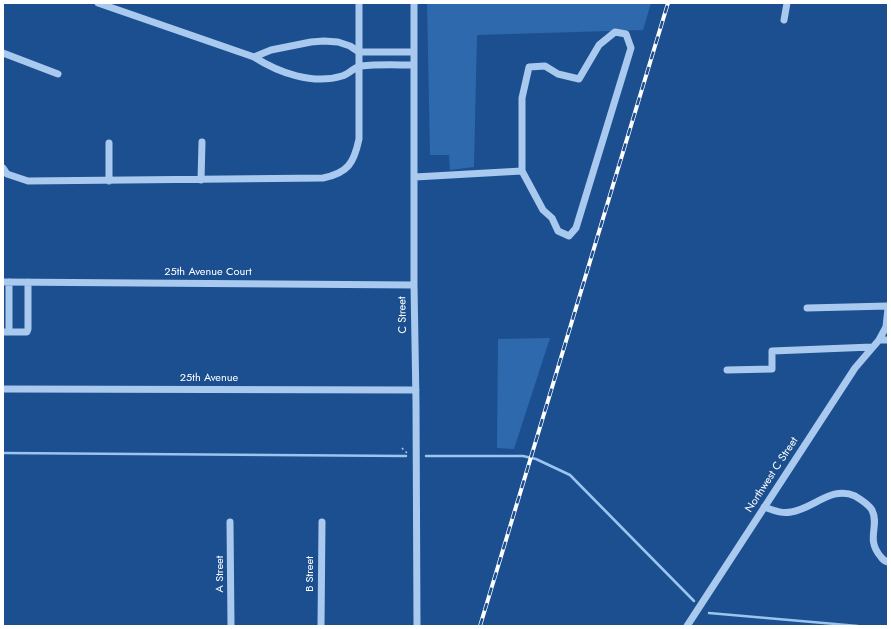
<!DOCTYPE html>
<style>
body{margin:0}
#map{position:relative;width:891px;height:629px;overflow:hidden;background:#1b4f8f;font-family:Jost,sans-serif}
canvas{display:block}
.frame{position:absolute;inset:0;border:4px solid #fff;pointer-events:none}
</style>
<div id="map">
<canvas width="891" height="629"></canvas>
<div class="frame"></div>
</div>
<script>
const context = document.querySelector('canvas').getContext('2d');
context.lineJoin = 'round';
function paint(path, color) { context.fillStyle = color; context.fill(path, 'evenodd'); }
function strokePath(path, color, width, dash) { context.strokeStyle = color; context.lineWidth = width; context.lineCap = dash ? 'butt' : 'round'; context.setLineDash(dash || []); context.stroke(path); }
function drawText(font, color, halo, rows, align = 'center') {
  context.font = font + ' Jost,sans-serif'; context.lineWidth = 3.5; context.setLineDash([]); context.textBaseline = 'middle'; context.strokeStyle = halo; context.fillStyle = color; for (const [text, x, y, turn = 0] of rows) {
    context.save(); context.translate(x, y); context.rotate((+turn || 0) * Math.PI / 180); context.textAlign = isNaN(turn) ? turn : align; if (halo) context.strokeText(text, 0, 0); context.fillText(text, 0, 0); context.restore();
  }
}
const green = new Path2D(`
 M 427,3 L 651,3 L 643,30 L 477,35 L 474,167 L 450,170 L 449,155 L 430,155 Z
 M 550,338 L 514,449 L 497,448 L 498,339 Z`);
const stream = new Path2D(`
 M 3,453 L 406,456
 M 426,456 L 523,456 L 536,459 L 570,475 L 694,601
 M 709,613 L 858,626`);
const path = new Path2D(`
 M 402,448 L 408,454`);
const minor = new Path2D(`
 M 98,3 L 254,57 C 279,73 313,85 342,76 C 349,74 354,67 361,66 C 378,64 397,65 414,65
 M 414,3 L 414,285 L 416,402 L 417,626
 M 784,20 L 787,3
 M 615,32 L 626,34 L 631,48 L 576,228 L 569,236 L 558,231 L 552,218 L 543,210 L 522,171 L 522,98 L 529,67 L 545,66 L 558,74 L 579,79 L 599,45 Z
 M 3,53 L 58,74
 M 254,57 L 271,50 L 311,42 L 324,41 L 338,42 L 350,46 L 359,52 L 414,52
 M 109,143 L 109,181
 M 3,168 L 7,174 L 28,181 L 323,178 C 348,173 354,163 359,139 L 359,3
 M 415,177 L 522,171
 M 201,180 L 202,142
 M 3,282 L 414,285
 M 9,282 L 9,332
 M 807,308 L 888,306
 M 3,332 L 27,332 L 28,329 L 28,282
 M 879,340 L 888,340
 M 727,370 L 772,369 L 772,351 L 872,347
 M 3,389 L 416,390
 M 764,507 C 773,510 781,514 791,512 C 813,509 832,485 855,496 C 860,499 869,505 872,510 C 880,526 865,539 881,557 C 883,560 884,561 888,562
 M 230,522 L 231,626
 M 321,626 L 322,522
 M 687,626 L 855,368 L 879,340 L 886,327 L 888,308`);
const rail = new Path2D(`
 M 480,626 L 668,3`);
const streetNames = [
 ["25th Avenue Court",208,272],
 ["C Street",403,315,-91],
 ["25th Avenue",209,378],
 ["Northwest C Street",772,475,-57],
 ["A Street",220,574,-90],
 ["B Street",310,574,-90]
];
paint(green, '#2e69ad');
strokePath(stream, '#9cc4f0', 2.5);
strokePath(path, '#a9c9ee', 1.5, [2, 3]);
strokePath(minor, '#a9c9ee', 7);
strokePath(rail, '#fff', 4);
strokePath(rail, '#1b4f8f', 2.5, [8]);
drawText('11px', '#fff', '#1b4f8f', streetNames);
</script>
